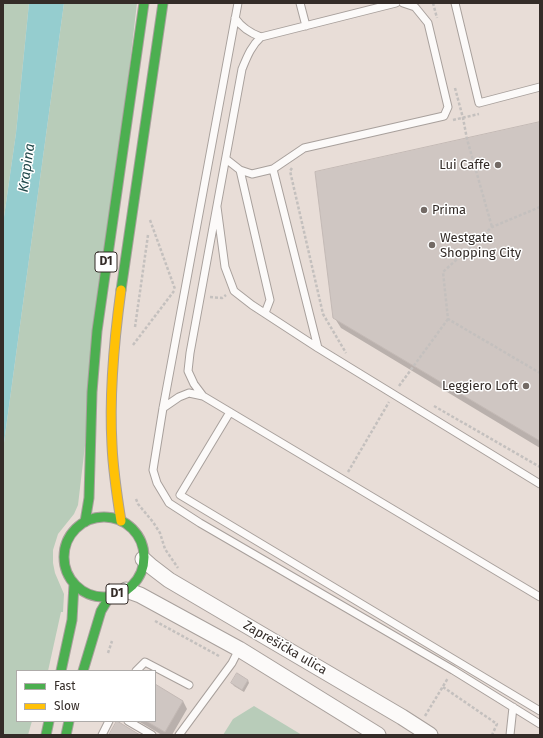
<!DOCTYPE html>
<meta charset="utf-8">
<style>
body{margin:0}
#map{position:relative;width:543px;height:738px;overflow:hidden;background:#e8ddd7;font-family:"Fira Sans",sans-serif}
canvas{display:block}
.frame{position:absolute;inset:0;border:4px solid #342c28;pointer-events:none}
.legend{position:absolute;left:16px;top:670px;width:140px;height:52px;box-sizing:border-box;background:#fff;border:1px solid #aeaba9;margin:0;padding:5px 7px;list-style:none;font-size:12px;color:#342c28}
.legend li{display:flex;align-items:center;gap:8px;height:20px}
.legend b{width:20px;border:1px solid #aeaba9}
</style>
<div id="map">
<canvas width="543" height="738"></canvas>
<div class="frame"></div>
<ul class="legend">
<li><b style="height:5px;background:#4caf50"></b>Fast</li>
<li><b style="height:5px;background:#ffc107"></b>Slow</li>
</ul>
</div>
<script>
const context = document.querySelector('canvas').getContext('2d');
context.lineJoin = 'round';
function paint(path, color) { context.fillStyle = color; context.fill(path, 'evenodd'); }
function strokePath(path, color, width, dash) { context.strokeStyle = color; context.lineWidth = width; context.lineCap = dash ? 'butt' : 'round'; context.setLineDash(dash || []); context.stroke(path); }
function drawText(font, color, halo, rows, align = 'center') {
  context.font = font + ' "Fira Sans",sans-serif'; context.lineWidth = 3; context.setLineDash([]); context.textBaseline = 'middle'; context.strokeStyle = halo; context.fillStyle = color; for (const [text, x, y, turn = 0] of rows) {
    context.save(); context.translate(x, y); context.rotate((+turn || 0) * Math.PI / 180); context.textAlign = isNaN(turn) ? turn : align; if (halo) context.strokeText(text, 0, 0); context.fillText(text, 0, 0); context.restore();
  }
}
const green = new Path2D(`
 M 3,3 L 29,3 L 16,133 L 3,224 Z
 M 64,3 L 137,3 L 78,505 L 74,514 L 58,534 L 53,550 L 53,563 L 55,573 L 64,594 L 63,612 L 61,612 L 48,671 L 17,671 L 17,721 L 32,721 L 28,735 L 3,735 L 3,450 Z
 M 254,706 L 302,735 L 223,735 L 233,719 Z`);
const water = new Path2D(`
 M 29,3 L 64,3 L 3,450 L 3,224 L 16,133 Z`);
const shadow = new Path2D(`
 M 540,123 L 540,448 L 341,328 L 334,317 Z
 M 248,680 L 249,683 L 244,692 L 234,686 L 232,683 Z
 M 155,685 L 183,701 L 187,709 L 172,735 L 162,735 L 138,721 L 155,721 Z`);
const building = new Path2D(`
 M 540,122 L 540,441 L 333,318 L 315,172 Z
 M 237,673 L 248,680 L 242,690 L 231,683 Z
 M 155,684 L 183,701 L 165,732 L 146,721 L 155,721 Z
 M 117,721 L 140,735 L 109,735 Z`);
const path = new Path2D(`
 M 433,3 L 437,18
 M 455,88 L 463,118 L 467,139 L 492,227
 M 453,120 L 479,114
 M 292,168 L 290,171 L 323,314 L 346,353
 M 540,207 L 492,227 L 443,272 L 448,319 L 540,373
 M 150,220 L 175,289
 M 210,297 L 222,298 L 226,295
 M 135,327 L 148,235
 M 133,345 L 174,291
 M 399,386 L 448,319
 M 434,406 L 540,467
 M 348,472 L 389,402
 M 136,499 L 138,504 L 153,522 L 160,533 L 165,549 L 178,568
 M 155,621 L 219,656
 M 108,653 L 112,641
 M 443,687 L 497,724 L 492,735
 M 425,716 L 448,678`);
const lane = new Path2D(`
 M 238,3 L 163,408 L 153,470 L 157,483 L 169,503 L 200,523 L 453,670 L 540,724
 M 300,3 L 306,26
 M 455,3 L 479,103 L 540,87
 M 235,18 C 242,28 250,33 261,37 L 396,3
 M 226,159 L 240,170 L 252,174 L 273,169 L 304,148 L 444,116 L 448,107 L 428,23 L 415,7 L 403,3
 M 273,169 L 318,348
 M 240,170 L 270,300 L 265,313
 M 217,207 L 225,267 L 234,291 L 252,305 L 318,348 L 540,484
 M 203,396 L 194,384 L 188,371 L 190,353 L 242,69 C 247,57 251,46 261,37
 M 163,408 L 179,397 L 189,393 L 203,396 L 540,597
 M 230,412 L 180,495 L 540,711
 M 136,671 L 145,662 L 189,685
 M 128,721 L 152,735
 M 102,735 L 109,721
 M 179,735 L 232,663 L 239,649
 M 510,735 L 513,707`);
const street = new Path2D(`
 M 143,559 L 152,567 L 169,580 L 402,717 L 430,735
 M 126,590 L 140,595 L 239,649 L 378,735`);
const fast = new Path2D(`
 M 121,290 L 163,3
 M64 557a40 40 0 1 1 80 0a40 40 0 1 1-80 0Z
 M 85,522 L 89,498 L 92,392 L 97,331 L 144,3
 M 61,671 L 72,620 L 74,584
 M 83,671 L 101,611 L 110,596
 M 46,735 L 49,721
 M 66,735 L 69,721`);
const slow = new Path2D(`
 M 121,290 C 114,341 109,393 112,445 C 113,471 117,496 121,521`);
const markers = [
 [498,165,4,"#736a65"],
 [424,210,4,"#736a65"],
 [432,245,4,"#736a65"],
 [526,386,4,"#736a65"]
];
const shields = [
 [106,262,22],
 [117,594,22]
];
const shieldNames = [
 ["D1",106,262],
 ["D1",117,594]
];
const poiNames = [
 ["Lui Caffe",490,165],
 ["Prima",432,210,"left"],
 ["Westgate",440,238,"left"],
 ["Shopping City",440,253,"left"],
 ["Leggiero Loft",518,386]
];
const streetNames = [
 ["Zaprešićka ulica",285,648,30]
];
const waterNames = [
 ["Krapina",27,168,-82]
];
paint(green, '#b8ccb9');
paint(water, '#95cdcf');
paint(shadow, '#0003');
paint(building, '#cfc6c2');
strokePath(building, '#c3b9b5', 1);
strokePath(lane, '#a8a09c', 9);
strokePath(street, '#a8a09c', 17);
strokePath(fast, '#a8a09c', 11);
strokePath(slow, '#a8a09c', 11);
strokePath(path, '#c4c0be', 2.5, [3, 2]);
strokePath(lane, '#fcfaf9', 7);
strokePath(street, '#fcfaf9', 15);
strokePath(fast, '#4caf50', 9);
strokePath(slow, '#ffc107', 9);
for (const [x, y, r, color] of markers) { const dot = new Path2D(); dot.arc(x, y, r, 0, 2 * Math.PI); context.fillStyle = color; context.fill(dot); strokePath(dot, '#fff', 1.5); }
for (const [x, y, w] of shields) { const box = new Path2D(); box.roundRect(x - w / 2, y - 10, w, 20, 3); context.fillStyle = '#fff'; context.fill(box); strokePath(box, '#342c28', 1); }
drawText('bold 12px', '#342c28', null, shieldNames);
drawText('13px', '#342c28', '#fff', poiNames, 'right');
drawText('13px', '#342c28', '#fff', streetNames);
drawText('italic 14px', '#21484a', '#fff', waterNames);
</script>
